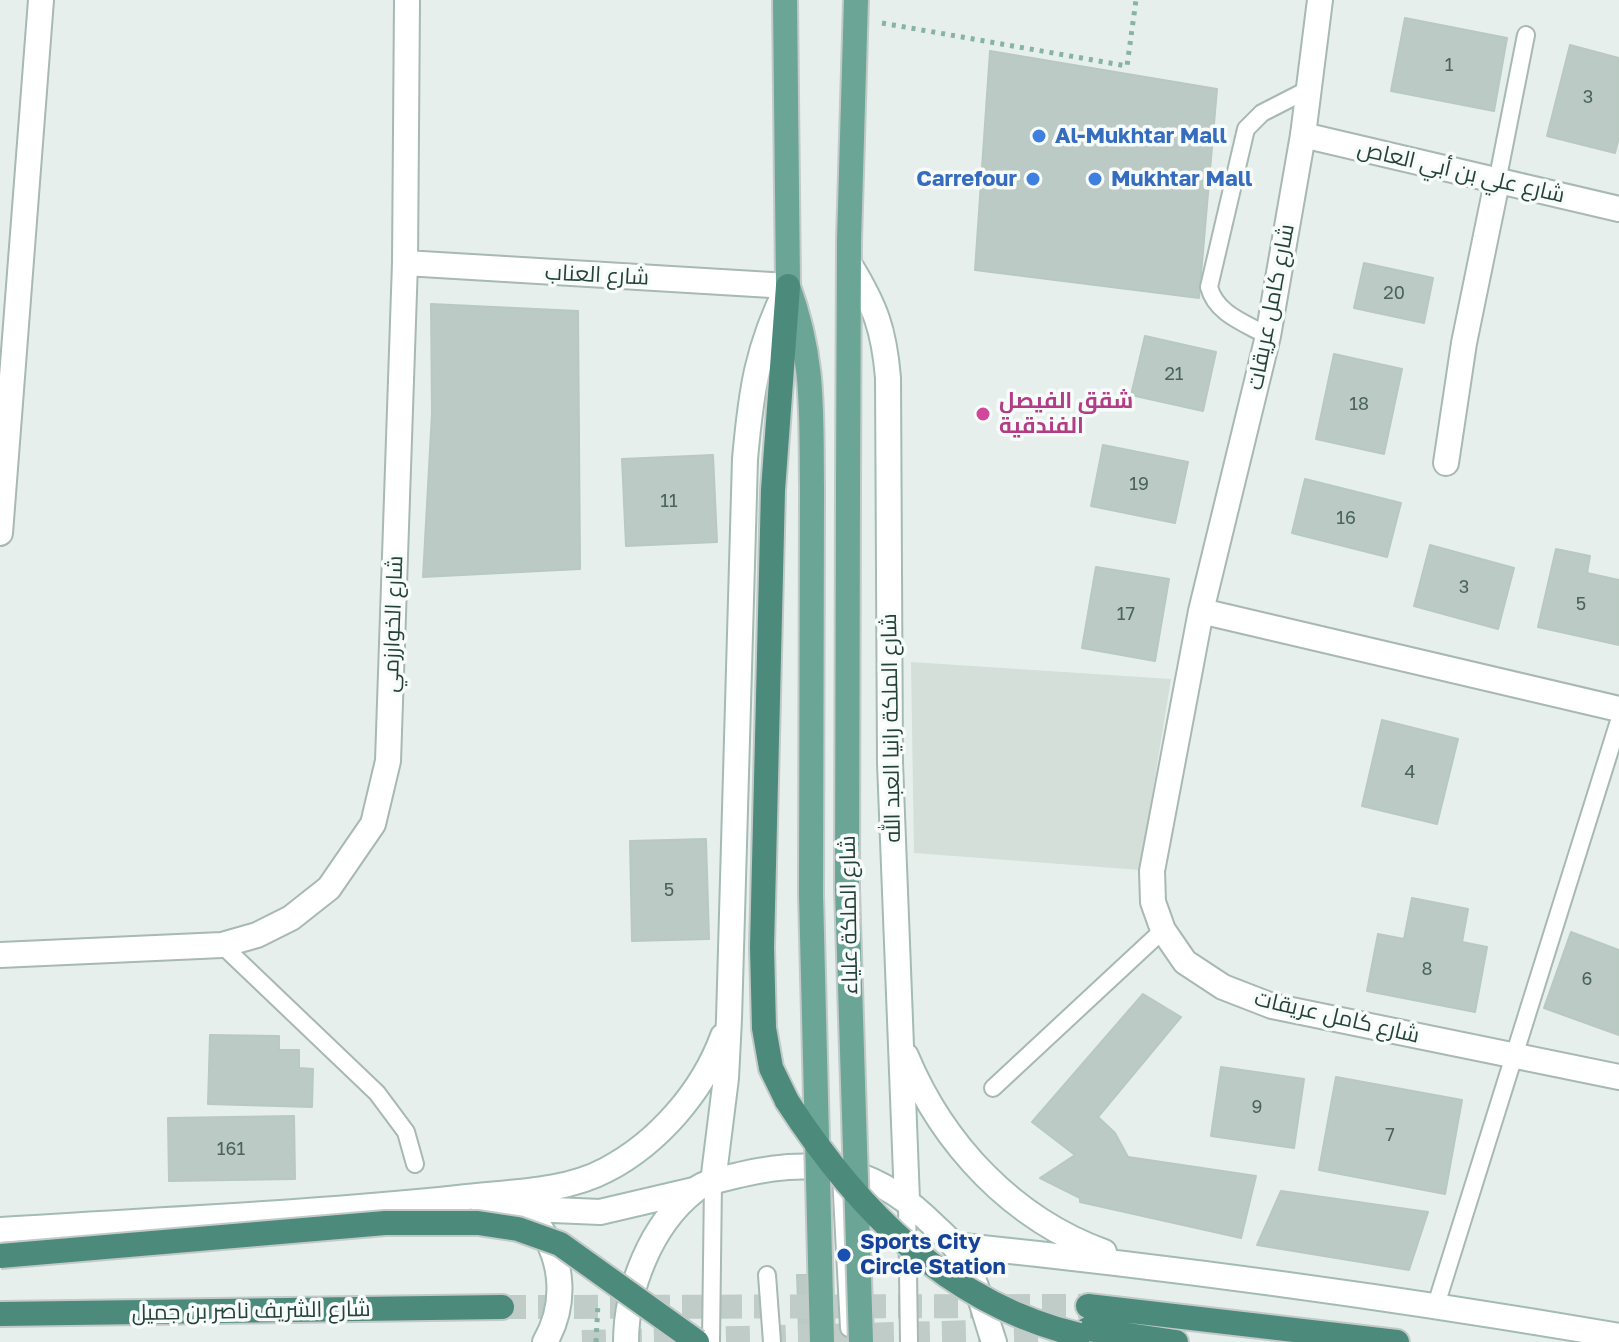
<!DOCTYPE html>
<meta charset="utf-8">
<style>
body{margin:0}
canvas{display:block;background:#e6efeb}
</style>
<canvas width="1619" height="1342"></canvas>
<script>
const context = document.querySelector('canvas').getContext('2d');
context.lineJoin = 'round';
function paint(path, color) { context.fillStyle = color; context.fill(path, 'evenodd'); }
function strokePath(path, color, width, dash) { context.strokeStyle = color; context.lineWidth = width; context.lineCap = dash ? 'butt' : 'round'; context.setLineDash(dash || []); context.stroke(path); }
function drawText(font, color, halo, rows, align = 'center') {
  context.font = font + ' "Golos Text",Cairo,sans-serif'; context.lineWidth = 7; context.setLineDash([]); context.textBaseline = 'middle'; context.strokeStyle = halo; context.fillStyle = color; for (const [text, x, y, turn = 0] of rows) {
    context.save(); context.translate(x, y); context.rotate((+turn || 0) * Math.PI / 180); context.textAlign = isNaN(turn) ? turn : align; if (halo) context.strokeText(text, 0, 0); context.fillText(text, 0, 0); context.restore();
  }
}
const built = new Path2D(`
 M 911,662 L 1171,679 L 1140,870 L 914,853 Z`);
const building = new Path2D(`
 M 1405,18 L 1507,38 L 1494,111 L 1391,91 Z
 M 1570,45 L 1619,58 L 1619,137 L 1615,153 L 1547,136 Z
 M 990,51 L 1217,89 L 1199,298 L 975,270 Z
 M 1364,263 L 1433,278 L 1424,323 L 1354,308 Z
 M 431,304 L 578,311 L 580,569 L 423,577 L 432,413 Z
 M 1145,336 L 1216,352 L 1203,411 L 1131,395 Z
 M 1334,354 L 1402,369 L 1384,454 L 1316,439 Z
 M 1103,445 L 1188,462 L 1175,523 L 1091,506 Z
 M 713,455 L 717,542 L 626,546 L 622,459 Z
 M 1305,479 L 1401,503 L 1387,557 L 1292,533 Z
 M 1430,545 L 1514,568 L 1498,629 L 1414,606 Z
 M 1556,549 L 1590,556 L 1587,573 L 1619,580 L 1619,645 L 1538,627 Z
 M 1096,567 L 1169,579 L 1155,661 L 1082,648 Z
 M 1382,720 L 1458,739 L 1437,824 L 1362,806 Z
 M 706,839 L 709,939 L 632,941 L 630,841 Z
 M 1412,898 L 1468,909 L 1462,942 L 1487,947 L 1475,1012 L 1367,991 L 1378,934 L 1404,939 Z
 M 1571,932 L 1619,950 L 1619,1035 L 1544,1008 Z
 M 1143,994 L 1181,1017 L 1098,1117 L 1115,1133 L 1128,1157 L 1256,1176 L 1241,1238 L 1080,1202 L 1080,1198 L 1040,1178 L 1075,1155 L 1032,1122 Z
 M 210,1035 L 279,1036 L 279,1050 L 299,1050 L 299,1068 L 313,1069 L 312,1107 L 208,1104 Z
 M 1221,1067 L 1304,1079 L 1294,1148 L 1211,1136 Z
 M 1336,1077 L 1462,1100 L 1445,1194 L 1319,1170 Z
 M 294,1116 L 295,1179 L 169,1181 L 168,1118 Z
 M 1281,1191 L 1428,1212 L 1409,1270 L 1257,1245 Z
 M 797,1275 L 827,1275 L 828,1330 L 799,1330 Z`);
const trunkTunnel = new Path2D(`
 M 502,1307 L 1088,1306
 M 582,1342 L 1056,1330`);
const path = new Path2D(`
 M 882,23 L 1127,66 L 1136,0
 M 596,1342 L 598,1303`);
const service = new Path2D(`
 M 1497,182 L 1526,35
 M 1268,336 C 1245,323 1216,314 1209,287 L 1246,129 L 1262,113 L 1309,89
 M 222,945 L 377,1093 L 406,1132 L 415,1164
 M 993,1088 L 1163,930
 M 841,1176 L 849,1328
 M 907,1200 L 909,1342
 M 767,1275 L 772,1342
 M 1436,1305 L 1619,721
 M 711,1342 L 713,1182`);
const minor = new Path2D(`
 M 1303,135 L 1619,209
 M 405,263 L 788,286
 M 1446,463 L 1464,343 L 1497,182
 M 0,533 L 41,0
 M 0,955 L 222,945 L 257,935 L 291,918 L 329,888 L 373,824 L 388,761 L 405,263 L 407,0`);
const tertiary = new Path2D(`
 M 1320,0 L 1303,135 L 1268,336 L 1201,611 L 1152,871 L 1153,902 L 1163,930 L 1185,962 L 1223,987 L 1272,1006 L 1619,1077
 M 1201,611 L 1619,709`);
const secondary = new Path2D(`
 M 850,265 C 875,306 884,329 888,378 L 890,763 L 907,1200
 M 906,1056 C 943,1145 1013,1219 1104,1252
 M 713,1182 L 726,1078 L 729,1019 L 745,459 C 751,392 757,347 788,286
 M 484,1207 L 600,1212 L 694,1190
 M 540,1228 C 564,1262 566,1306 545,1342
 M 0,1230 C 153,1220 306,1214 458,1198 C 506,1192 563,1193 606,1170 C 658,1143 703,1091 723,1036
 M 954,1245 C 1177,1268 1398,1298 1619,1336
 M 626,1342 C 626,1289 651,1225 694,1191 C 705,1181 725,1179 739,1175 C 812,1157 869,1165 925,1217 C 935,1227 947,1236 955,1247 C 976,1274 983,1310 994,1342`);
const primary = new Path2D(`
 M 785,0 L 788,286 C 815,360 811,413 812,489
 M 848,488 L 849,241 L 856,0`);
const trunk = new Path2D(`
 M 787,1101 L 771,1068 L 764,1028 L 762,947 L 773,490 L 788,286
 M 1088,1306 L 1397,1342
 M 0,1314 L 502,1307
 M 1088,1329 L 1176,1342`);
const primaryBridge = new Path2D(`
 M 848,488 L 847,889 L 861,1342
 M 812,489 L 811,894 L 822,1342`);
const trunkBridge = new Path2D(`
 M 787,1101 C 858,1211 949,1304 1079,1335
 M 0,1256 L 385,1223 L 478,1223 L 518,1229 L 560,1244 L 697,1342`);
const markers = [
 [1039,136,8,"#3f7fe0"],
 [1033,179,8,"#3f7fe0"],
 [1095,179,8,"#3f7fe0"],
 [983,414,8,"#d1479c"],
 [844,1255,8,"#1a4fb4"]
];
const numberNames = [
 ["1",1449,65],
 ["3",1588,97],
 ["20",1394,293],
 ["21",1174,374],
 ["18",1359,404],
 ["19",1139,484],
 ["11",669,501],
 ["16",1346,518],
 ["3",1464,587],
 ["5",1581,604],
 ["17",1126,614],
 ["4",1410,772],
 ["5",669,890],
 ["8",1427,969],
 ["6",1587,979],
 ["9",1257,1107],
 ["7",1390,1135],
 ["161",231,1149]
];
const shopNames = [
 ["ِAl-Mukhtar Mall",1055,136],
 ["Carrefour",1017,179,"right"],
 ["Mukhtar Mall",1111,179]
];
const streetNames = [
 ["شارع علي بن أبي العاص",1461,172,13],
 ["شارع العناب",597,275,3],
 ["شارع كامل عريقات",1271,307,-79],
 ["شارع الخوارزمي",393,624,-88],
 ["شارع الملكة رانيا العبد الله",891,728,-91],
 ["شارع الملكة علياء",849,915,-91],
 ["شارع كامل عريقات",1337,1017,13],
 ["شارع الشريف ناصر بن جميل",251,1311,-1]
];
const hotelNames = [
 ["شقق الفيصل",999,401],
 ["الفندقية",999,426]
];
const transitNames = [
 ["Sports City",860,1242],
 ["Circle Station",860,1267]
];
paint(built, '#d4dfda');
paint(building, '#bbcac4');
strokePath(building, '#b8c9c2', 2);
strokePath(trunkTunnel, '#bfccc8', 24, [24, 12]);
strokePath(service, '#a8b8b2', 20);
strokePath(minor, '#a8b8b2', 28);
strokePath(tertiary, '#a8b8b2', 28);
strokePath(secondary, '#a4bbb3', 28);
strokePath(primary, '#c2cac8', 28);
strokePath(trunk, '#c2cac8', 28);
strokePath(path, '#86b3a5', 5, [4, 6]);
strokePath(service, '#fff', 16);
strokePath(minor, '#fff', 24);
strokePath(tertiary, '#fff', 24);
strokePath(secondary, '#fff', 24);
strokePath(primary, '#6aa596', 24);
strokePath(trunk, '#4c8a7c', 24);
strokePath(primaryBridge, '#c2cac8', 28, []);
strokePath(trunkBridge, '#c2cac8', 28, []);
strokePath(primaryBridge, '#6aa596', 24);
strokePath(trunkBridge, '#4c8a7c', 24);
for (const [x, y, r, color] of markers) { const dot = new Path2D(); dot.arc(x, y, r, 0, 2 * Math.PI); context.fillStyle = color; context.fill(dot); strokePath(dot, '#f7fbf9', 3); }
drawText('18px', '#4a645c', null, numberNames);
drawText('bold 22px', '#366cbe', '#f7fbf9', shopNames, 'left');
drawText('22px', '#24423a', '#f7fbf9', streetNames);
drawText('bold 22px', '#b23c85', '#f7fbf9', hotelNames, 'left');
drawText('bold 22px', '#164399', '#f7fbf9', transitNames, 'left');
</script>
